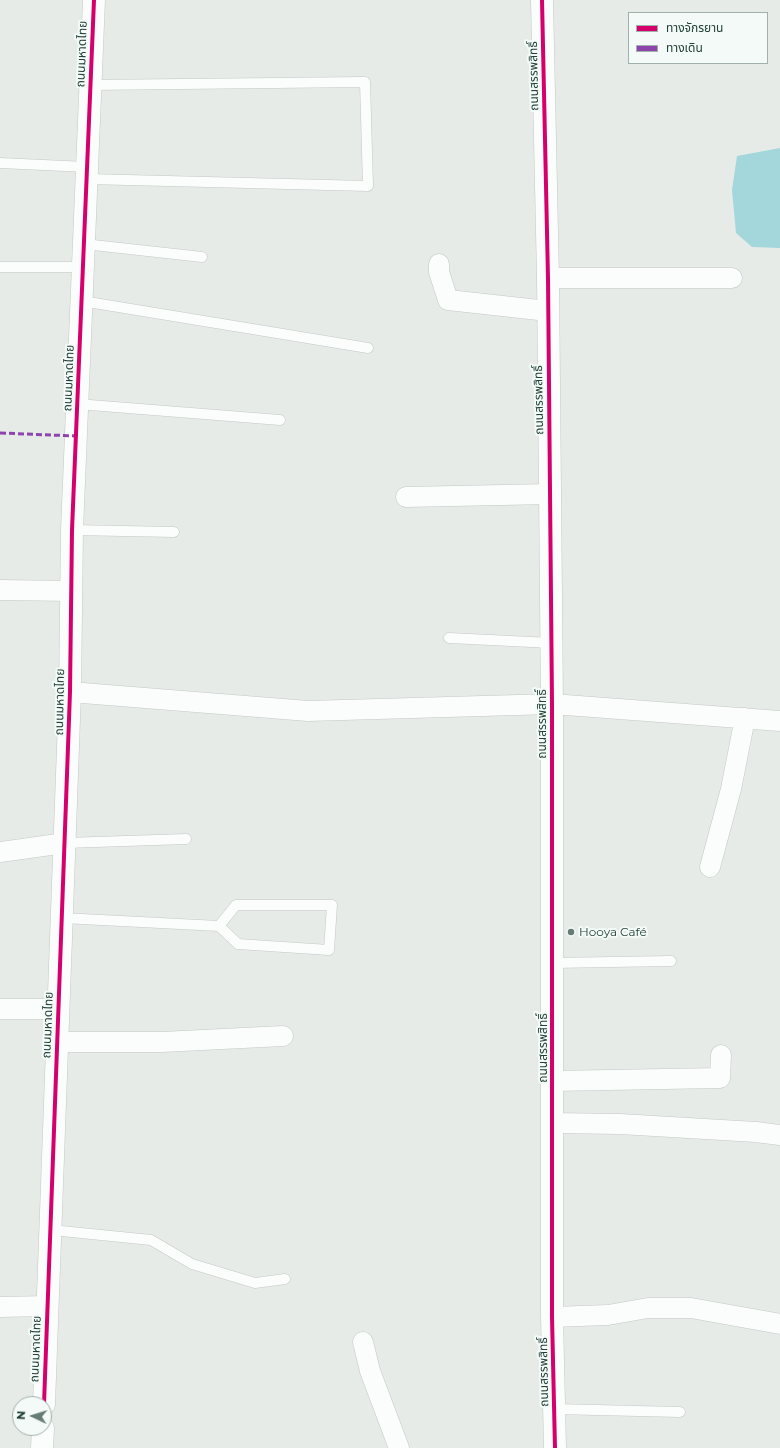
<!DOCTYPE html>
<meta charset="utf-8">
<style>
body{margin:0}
#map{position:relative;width:780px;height:1448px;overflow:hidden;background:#e6ebe8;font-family:Montserrat,"Noto Sans Thai",sans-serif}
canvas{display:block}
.legend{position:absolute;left:628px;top:12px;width:140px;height:52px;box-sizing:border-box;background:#f4faf7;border:1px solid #a0b0aa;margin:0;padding:5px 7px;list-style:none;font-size:12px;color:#214137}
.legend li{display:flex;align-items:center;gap:8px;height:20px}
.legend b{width:20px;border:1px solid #a0b0aa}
.north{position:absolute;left:12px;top:1396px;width:40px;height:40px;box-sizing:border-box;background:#f4faf7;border:1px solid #a0b0aa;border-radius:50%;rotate:274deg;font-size:11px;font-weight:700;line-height:16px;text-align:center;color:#214137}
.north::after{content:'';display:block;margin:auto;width:14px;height:18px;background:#667c75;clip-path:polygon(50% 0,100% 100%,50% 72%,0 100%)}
</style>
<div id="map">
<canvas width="780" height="1448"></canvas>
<ul class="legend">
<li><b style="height:5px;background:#d6006c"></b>ทางจักรยาน</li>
<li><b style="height:5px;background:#8e44ad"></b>ทางเดิน</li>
</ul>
<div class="north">N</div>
</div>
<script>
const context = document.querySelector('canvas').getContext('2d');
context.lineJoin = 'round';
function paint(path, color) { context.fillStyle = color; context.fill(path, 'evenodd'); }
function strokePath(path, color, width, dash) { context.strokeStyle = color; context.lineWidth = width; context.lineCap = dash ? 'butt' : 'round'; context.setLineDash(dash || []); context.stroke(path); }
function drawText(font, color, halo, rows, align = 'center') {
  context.font = font + ' Montserrat,"Noto Sans Thai",sans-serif'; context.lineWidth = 4; context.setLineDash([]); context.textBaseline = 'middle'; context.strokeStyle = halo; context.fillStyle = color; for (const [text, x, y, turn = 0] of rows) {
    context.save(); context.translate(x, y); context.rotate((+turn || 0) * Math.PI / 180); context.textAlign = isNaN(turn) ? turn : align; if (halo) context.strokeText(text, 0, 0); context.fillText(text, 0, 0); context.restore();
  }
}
const water = new Path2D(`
 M 780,148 L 780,248 L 752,247 L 736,233 L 732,190 L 737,156 Z`);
const service = new Path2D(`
 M 0,163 L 87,167
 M 87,179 L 368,186 L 365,82 L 90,85
 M 84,244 L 202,257
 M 0,267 L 83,267
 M 82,301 L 368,348
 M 77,404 L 280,420
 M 72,530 L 174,532
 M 449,638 L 552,643
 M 65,843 L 186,839
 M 62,918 L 219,926 L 238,944 L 329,950 L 332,905 L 236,905 L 219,926
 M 553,963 L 671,961
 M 51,1230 L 151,1240 L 192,1264 L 255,1283 L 285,1279
 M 554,1409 L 680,1412`);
const minor = new Path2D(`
 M 439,264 L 439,272 L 448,300 L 548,311
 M 548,278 L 732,278
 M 406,497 L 550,494
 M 0,590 L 71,591
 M 70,692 L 308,711 L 552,704 L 780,721
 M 0,852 L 65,843
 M 710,867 L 731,789 L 745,718
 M 0,1009 L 59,1009
 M 57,1042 L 162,1042 L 283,1036
 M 553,1081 L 720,1078 L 721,1055
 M 553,1123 L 620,1124 L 756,1132 L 780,1135
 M 0,1307 L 48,1306
 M 552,1317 L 608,1315 L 648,1308 L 691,1308 L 780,1324
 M 363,1342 L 370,1371 L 399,1448`);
const tertiary = new Path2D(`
 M 542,0 L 548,278 L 552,704 L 552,1317 L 555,1448
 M 44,1404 L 70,692 L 72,530 L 94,0
 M 42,1448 L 43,1428`);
const quiet = new Path2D(`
 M 0,433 L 76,436`);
const cycleway = new Path2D(`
 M 542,0 L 548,278 L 552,704 L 552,1317 L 555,1448
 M 44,1404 L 70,692 L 72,530 L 94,0`);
const markers = [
 [571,932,4,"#667c75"]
];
const streetNames = [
 ["ถนนมหาดไทย",82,54,-88],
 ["ถนนสรรพสิทธิ์",534,76,-91],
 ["ถนนมหาดไทย",69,378,-88],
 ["ถนนสรรพสิทธิ์",539,400,-91],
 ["ถนนมหาดไทย",60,702,-89],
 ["ถนนสรรพสิทธิ์",542,724,-90],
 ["ถนนมหาดไทย",48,1025,-88],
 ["ถนนสรรพสิทธิ์",543,1048,-90],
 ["ถนนมหาดไทย",36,1349,-88],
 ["ถนนสรรพสิทธิ์",544,1372,-91]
];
const poiNames = [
 ["Hooya Café",579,932]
];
paint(water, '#a3d7dc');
strokePath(service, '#c3c8c5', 11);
strokePath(minor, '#c3c8c5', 21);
strokePath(tertiary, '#c3c8c5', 23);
strokePath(service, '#fbfcfc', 10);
strokePath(minor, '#fbfcfc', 20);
strokePath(tertiary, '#fbfcfc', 22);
strokePath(quiet, '#8e44ad', 3, [6, 3]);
strokePath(cycleway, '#d6006c', 4);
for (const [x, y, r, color] of markers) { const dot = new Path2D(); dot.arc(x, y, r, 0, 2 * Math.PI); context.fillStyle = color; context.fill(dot); strokePath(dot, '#f4faf7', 1.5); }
drawText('12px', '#214137', '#f4faf7', streetNames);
drawText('12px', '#214137', '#f4faf7', poiNames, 'left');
</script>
